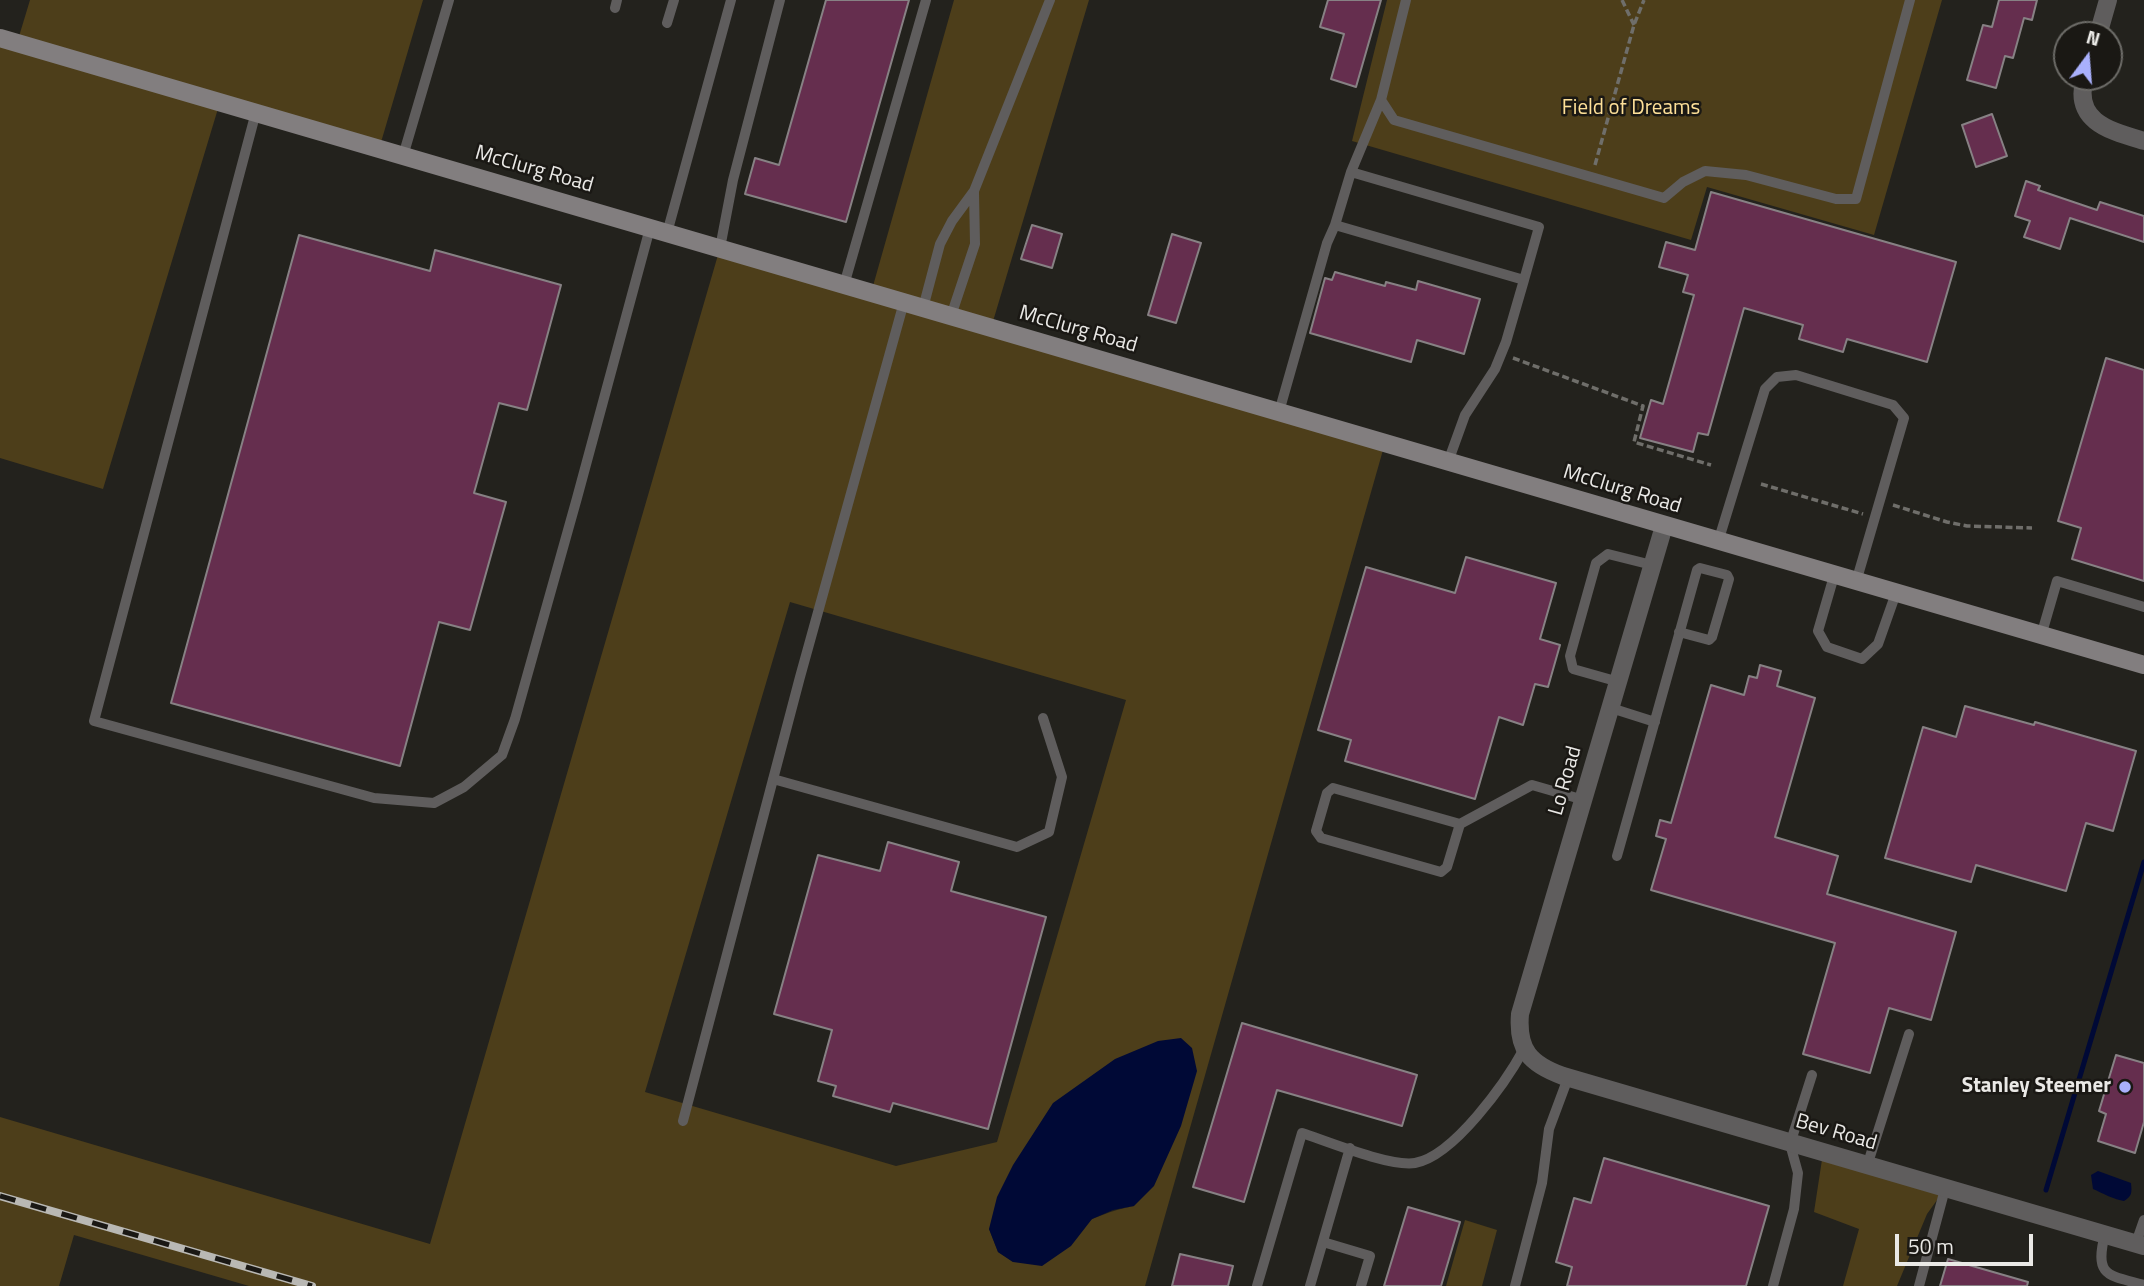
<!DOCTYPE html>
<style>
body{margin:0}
#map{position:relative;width:2144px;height:1286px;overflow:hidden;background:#23221d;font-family:"Titillium Web",sans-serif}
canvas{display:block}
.north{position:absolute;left:2053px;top:21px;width:70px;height:70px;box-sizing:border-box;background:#1a1814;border:2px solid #6d6c68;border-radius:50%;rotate:16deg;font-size:19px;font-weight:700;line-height:28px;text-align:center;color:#eae9e6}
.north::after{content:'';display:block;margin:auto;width:24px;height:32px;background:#a9b0fc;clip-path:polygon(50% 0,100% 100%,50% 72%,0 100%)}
.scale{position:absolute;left:1895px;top:1234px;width:138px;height:32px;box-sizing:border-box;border:4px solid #eae9e6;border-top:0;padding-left:9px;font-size:21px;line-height:24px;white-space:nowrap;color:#eae9e6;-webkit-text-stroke:5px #1a1814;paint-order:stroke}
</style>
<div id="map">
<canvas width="2144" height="1286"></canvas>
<div class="north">N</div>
<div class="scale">50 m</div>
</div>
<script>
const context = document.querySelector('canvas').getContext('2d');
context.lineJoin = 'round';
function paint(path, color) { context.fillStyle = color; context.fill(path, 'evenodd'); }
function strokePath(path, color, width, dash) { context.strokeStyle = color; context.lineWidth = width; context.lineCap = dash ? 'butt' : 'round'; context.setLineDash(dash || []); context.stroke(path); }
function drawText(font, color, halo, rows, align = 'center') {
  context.font = font + ' "Titillium Web",sans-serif'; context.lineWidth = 5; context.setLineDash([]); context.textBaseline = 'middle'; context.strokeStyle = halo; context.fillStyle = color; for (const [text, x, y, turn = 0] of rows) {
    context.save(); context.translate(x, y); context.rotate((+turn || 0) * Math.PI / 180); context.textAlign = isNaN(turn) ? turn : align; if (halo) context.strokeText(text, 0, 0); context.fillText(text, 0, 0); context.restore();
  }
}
const green = new Path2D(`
 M 30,0 L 423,0 L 379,149 L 220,102 L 103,489 L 0,458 L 0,38 L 17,43 Z
 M 954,0 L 1089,0 L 991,328 L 1385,443 L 1145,1286 L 249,1286 L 74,1235 L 59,1286 L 0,1286 L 0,1117 L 430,1244 L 720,248 L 871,293 ZM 790,602 L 1126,700 L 997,1142 L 896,1166 L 645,1092 ZM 1134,1206 C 1090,1214 1051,1241 1013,1262 L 998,1252 L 989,1229 Z
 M 1387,0 L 1942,0 L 1874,235 L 1707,187 L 1691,240 L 1352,141 Z
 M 1823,1153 L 1945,1189 L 1927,1214 L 1897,1286 L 1843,1286 L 1859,1229 L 1814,1212 Z
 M 1465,1220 L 1497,1230 L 1482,1286 L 1446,1286 Z`);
const water = new Path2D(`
 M 1181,1038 L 1192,1048 L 1197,1071 L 1181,1126 L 1154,1186 L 1134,1206 L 1113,1210 L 1092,1219 L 1071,1246 L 1042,1266 L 1013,1262 L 998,1252 L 989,1229 L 997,1197 L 1013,1165 L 1053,1103 L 1115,1059 L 1158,1041 Z
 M 2098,1171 L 2131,1183 C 2132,1193 2132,1196 2124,1201 C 2115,1200 2102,1193 2093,1189 L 2091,1175 Z`);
const stream = new Path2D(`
 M 2046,1190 L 2144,862`);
const building = new Path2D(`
 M 826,0 L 909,0 L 846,222 L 745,194 L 755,158 L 779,165 Z
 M 1328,0 L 1381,0 L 1356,87 L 1331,79 L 1344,34 L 1320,27 Z
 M 1999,0 L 2037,0 L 2032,20 L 2024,18 L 2013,58 L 2005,56 L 1996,88 L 1967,80 L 1983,25 L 1992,27 Z
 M 1992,114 L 2007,156 L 1976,167 L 1962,125 Z
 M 2026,181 L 2040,186 L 2038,190 L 2097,210 L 2100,202 L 2144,216 L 2144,242 L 2070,218 L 2060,249 L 2024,237 L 2030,221 L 2015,216 Z
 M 1711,192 L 1956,262 L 1927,362 L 1847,339 L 1843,352 L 1799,339 L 1803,325 L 1744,308 L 1708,435 L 1698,433 L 1693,452 L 1640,438 L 1651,400 L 1663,404 L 1694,295 L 1683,292 L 1688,275 L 1659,267 L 1666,242 L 1695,250 Z
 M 1032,225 L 1062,234 L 1052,268 L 1021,259 Z
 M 1172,234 L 1201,243 L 1176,323 L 1148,315 Z
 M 299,235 L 430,271 L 435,250 L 561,285 L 527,410 L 499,403 L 474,493 L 506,502 L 470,630 L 439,622 L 400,766 L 171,703 Z
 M 1335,272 L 1385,286 L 1386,282 L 1416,290 L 1418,281 L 1480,299 L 1464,354 L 1417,340 L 1411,362 L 1310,333 L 1325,278 L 1332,280 Z
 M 2106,358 L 2144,370 L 2144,581 L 2072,559 L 2081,528 L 2058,521 Z
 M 1466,557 L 1556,583 L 1540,639 L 1560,645 L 1548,687 L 1535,684 L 1523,725 L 1499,717 L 1475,799 L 1345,761 L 1351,740 L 1318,730 L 1366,567 L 1455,593 Z
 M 1760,665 L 1781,671 L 1777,686 L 1815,698 L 1775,837 L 1838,856 L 1827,894 L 1956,932 L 1931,1020 L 1889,1008 L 1870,1073 L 1803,1054 L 1835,943 L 1651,890 L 1666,839 L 1656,836 L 1660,820 L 1671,823 L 1711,685 L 1744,695 L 1749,676 L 1757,678 Z
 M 1965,706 L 2034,725 L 2035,722 L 2136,751 L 2113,831 L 2086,823 L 2066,891 L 1976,865 L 1971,882 L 1885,858 L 1923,727 L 1956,737 Z
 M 888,842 L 959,862 L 951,891 L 1046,917 L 988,1129 L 893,1103 L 890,1112 L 833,1096 L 836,1086 L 818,1081 L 832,1030 L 774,1014 L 818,855 L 880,871 Z
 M 1242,1023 L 1417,1075 L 1402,1126 L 1277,1090 L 1244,1202 L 1193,1187 Z
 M 2116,1055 L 2144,1063 L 2144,1122 L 2135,1153 L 2098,1141 L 2106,1114 L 2099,1111 Z
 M 1604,1158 L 1769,1206 L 1746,1286 L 1567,1286 L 1572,1267 L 1556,1262 L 1574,1198 L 1591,1203 Z
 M 1408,1207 L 1460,1222 L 1441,1286 L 1384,1286 Z
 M 1180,1254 L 1233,1266 L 1228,1286 L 1172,1286 Z
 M 1948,1259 L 2028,1282 L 2027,1286 L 1940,1286 Z`);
const path = new Path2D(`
 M 1622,0 L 1634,25
 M 1595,165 L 1634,25 L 1644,0
 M 1513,358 L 1643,406 L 1634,442 L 1711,465
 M 1761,484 L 1863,514
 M 1893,505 L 1947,522 L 1967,526 L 2032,528`);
const lane = new Path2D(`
 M 1406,0 L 1381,100 L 1394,120 L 1664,198 L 1683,182 L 1705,171 L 1746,175 L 1836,199 L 1856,199 L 1910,0
 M 615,8 L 617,0
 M 667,23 L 674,0
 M 256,112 L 94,721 L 374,798 L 434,803 L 464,787 L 502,755 L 515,719 L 577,498 L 650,228
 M 403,156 L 449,0
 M 1351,172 L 1381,100
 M 1335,225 L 1351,172 L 1539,227 L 1524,280
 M 667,233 L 731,0
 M 720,248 L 733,180 L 780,0
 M 844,285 L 926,0
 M 923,308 L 940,244 L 952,221 L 974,191 L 1050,0
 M 951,316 L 975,244 L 974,192
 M 1279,412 L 1327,243 L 1335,225 L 1524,280 L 1506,342 L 1495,369 L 1465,415 L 1448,462
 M 1718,542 L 1765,389 L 1777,377 L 1796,375 L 1893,405 L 1904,418 L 1856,582
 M 1834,576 L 1818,631 L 1827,647 L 1862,659 L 1878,644 L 1896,593
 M 2041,636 L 2057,581 L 2144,607
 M 1619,682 L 1573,669 L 1570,656 L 1596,563 L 1608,554 L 1652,565
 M 1611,708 L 1655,722
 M 773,779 L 1017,847 L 1049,832 L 1062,777 L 1043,718
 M 1460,824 L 1447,867 L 1441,872 L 1321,838 L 1316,831 L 1327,793 L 1333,788 L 1460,824 L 1532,785 L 1584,800
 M 1617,856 C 1644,761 1670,666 1697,570 L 1700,568 L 1727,575 L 1729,579 L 1712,637 L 1709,640 L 1679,632
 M 683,1121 L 800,677 L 904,302
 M 1867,1166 L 1909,1034
 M 2105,1234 C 2094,1277 2108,1275 2144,1285
 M 1323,1242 L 1370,1256 L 1361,1286
 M 2136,1243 L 2144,1220
 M 1257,1286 L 1302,1133 C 1329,1142 1390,1167 1415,1163 C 1454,1156 1506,1082 1524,1049
 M 1310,1286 L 1350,1148
 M 1515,1286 L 1542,1183 L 1549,1129 L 1568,1078
 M 1773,1286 L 1794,1209 L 1798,1173 L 1790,1144 L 1812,1075
 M 1919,1286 L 1945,1189`);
const street = new Path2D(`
 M 2098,35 L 2108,0
 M 2085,77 C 2072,122 2111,131 2144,141
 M 1664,526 L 1520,1014 C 1517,1050 1530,1064 1563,1076 L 2144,1246`);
const secondary = new Path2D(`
 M 0,38 L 2144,665`);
const rail = new Path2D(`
 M 0,1196 L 312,1286`);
const markers = [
 [2125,1087,7,"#a9b0fc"]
];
const parkNames = [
 ["Field of Dreams",1631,109]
];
const streetNames = [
 ["McClurg Road",534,170,16],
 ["McClurg Road",1078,330,16],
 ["McClurg Road",1622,490,17],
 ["Lo Road",1566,781,-74],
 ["Bev Road",1836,1133,16]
];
const poiNames = [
 ["Stanley Steemer",2111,1087]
];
paint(green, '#4d3e1a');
paint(water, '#000936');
strokePath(stream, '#000936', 5);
paint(building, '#652e4e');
strokePath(building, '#878184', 2);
strokePath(path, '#6f6e6a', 3.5, [7, 3.5]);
strokePath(lane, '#5f5d5d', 10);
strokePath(street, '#5f5d5d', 18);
strokePath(secondary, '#827e7f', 18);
strokePath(rail, '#b9b8b4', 8);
strokePath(rail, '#1a1814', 5, [16]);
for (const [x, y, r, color] of markers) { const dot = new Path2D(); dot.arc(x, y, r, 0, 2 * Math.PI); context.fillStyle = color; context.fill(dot); strokePath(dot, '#1a1814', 2.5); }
drawText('21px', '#fee098', '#1a1814', parkNames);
drawText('21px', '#eae9e6', '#1a1814', streetNames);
drawText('bold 21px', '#eae9e6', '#1a1814', poiNames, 'right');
</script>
